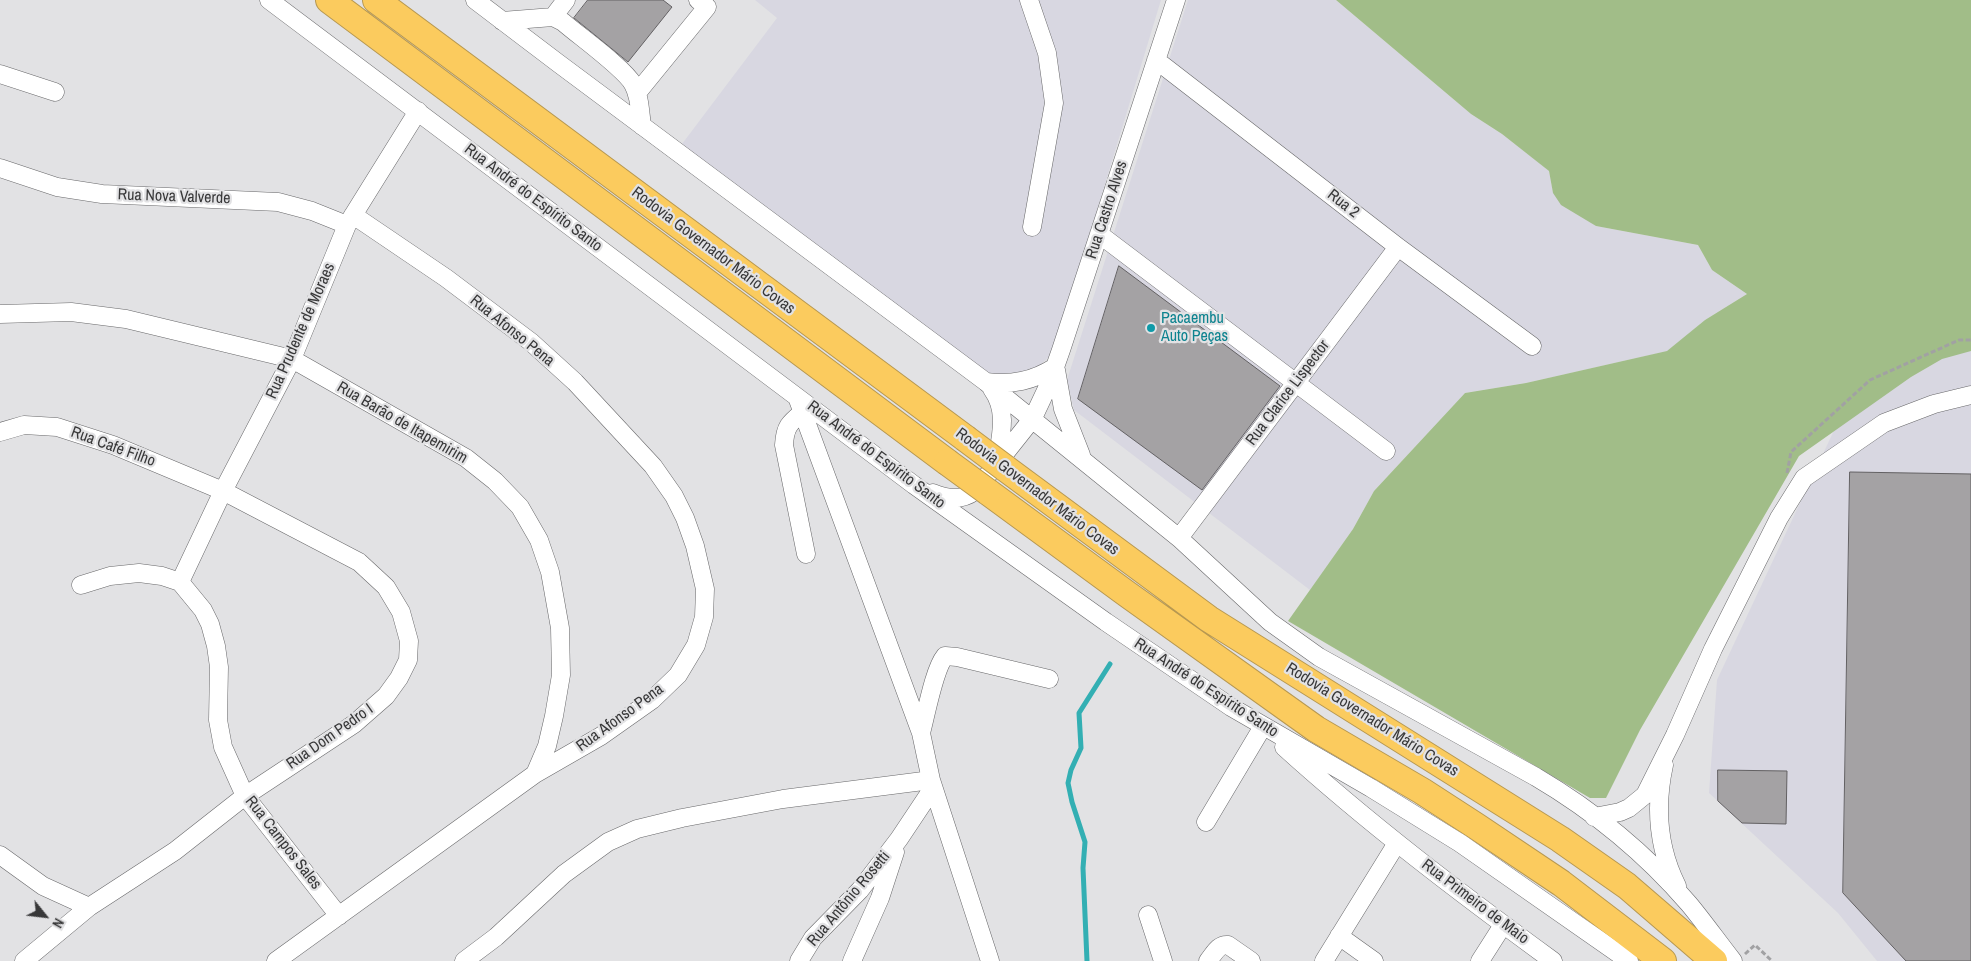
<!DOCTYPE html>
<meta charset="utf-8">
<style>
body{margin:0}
#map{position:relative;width:1971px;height:961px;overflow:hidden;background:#e2e2e4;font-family:"Archivo Narrow",sans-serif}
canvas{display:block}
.north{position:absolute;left:20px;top:891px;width:50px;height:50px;-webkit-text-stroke:4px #e2e2e4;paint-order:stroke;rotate:119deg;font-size:14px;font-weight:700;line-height:20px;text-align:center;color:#383839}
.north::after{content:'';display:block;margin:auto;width:18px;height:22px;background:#383839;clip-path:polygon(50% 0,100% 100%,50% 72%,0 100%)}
</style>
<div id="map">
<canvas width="1971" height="961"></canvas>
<div class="north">N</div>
</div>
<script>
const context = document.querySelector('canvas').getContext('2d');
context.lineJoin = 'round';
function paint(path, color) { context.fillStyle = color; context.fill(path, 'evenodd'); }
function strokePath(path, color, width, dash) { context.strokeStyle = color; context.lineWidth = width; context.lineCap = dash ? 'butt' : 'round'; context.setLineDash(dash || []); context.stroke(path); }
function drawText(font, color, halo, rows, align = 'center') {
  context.font = font + ' "Archivo Narrow",sans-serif'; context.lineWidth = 4.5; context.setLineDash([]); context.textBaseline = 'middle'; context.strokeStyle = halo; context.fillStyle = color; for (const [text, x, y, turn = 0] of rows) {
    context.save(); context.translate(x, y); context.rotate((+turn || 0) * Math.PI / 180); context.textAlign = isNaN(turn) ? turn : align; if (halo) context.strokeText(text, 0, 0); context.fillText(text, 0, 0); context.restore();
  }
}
const built = new Path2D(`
 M 755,0 L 1161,0 L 1056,345 L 1052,354 L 1037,368 L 1029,373 L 997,376 L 986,372 L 682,144 L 777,18 Z
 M 1188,0 L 1336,0 L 1471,114 L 1502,134 L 1541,164 L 1549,171 L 1553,192 L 1596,226 L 1698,245 L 1712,270 L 1747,294 L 1705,320 L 1668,351 L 1526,383 L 1465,393 L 1374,491 L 1353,529 L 1310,590 L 1074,410 L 1067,380 Z
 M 1959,340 L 1971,342 L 1971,961 L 1877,961 L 1838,913 L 1709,793 L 1717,680 L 1837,424 Z`);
const green = new Path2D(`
 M 1336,0 L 1971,0 L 1971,351 L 1942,359 L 1911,377 L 1799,456 L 1640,730 L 1606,798 L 1590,798 L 1288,621 L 1353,529 L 1374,491 L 1465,393 L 1526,383 L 1667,351 L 1705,320 L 1747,294 L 1712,270 L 1698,245 L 1596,226 L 1561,205 L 1553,193 L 1549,171 L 1502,134 L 1471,114 Z`);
const stream = new Path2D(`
 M 1087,961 L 1083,868 L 1085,842 L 1072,802 L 1068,783 L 1071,770 L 1081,748 L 1079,713 L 1110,664`);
const building = new Path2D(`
 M 588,0 L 663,0 L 672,7 L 628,62 L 574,18 Z
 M 1119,266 L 1280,386 L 1202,490 L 1078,399 Z
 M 1850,472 L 1971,474 L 1971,961 L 1906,961 L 1843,893 Z
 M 1718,770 L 1787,771 L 1786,824 L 1742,823 L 1718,801 Z`);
const path = new Path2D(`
 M 1787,473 L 1791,452 L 1870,380 L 1959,340 L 1971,340
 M 1745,954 L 1755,945 L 1772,961`);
const minor = new Path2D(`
 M 269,0 L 914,485 L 1106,622 L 1231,707 L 1371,788 L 1460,843 L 1629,961
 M 475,0 L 558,63 L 986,382 L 1179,538 L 1270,622 L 1319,657 L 1536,777 C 1592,810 1646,854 1689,904 C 1704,922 1718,942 1733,961
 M 1029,0 L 1047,53 L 1054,103 L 1032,227
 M 553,17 L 566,0
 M 502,21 L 553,17 L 563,22 C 579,36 624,68 633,84 C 640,96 640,112 642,126
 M 1156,60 L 1398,247 L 1532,346
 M 0,74 L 55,92
 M 637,93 L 707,7 L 698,0
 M 0,168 L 57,187 L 102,194 L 278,202 L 312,211 L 347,225
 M 1099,234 L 1386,451
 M 0,314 L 71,312 L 126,319 L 292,359 L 466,458 L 495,481 L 520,507 L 539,540 L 550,572 L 560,628 L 561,675 L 554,716 L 547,746 L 535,774
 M 1056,370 L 1063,409 L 1081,455
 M 986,382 C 1012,385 1033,381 1055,367
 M 992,389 C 1008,411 1001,435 997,460
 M 797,397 L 921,733 L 931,780 L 990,961
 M 803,412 C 789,423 785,427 784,445 L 806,554
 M 0,432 L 24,425 L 57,427 L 113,445 L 223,491 L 359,562 L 386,587 L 401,612 L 409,641 L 408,660 L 399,678 L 386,696 L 354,724 L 245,796 L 175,851 L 89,907 L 24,961
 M 933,493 C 948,499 961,501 975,491 L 1033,418 L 1049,384 L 1061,350 L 1176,0
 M 1179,538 L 1398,247
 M 180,582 L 223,491 L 292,359 L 347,225 L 418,111
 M 81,585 L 110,576 L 139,573 L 162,576 L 180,582 L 203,610 L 210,624 L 216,646 L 219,667 L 218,720 L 223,747 L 245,796 L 339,916
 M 921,733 C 926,715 934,669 945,656 L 957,657 L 1049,679
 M 1284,747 C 1369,824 1460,893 1553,961
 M 1664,765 C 1655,806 1658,848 1677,886
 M 1594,817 L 1620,812 L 1629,808 L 1645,795 L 1675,735 L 1713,649 L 1779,518 L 1804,478 L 1884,423 L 1934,404 L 1971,395
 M 1206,822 L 1262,728
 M 0,855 L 43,886 L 89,907
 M 1148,915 L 1163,961
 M 1339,936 L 1374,961
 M 276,961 L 535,774 L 601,736 L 652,700 L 678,675 L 696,645 L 704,617 L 705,589 L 695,546 L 685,518 L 674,496 L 653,466 L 575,382 L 531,342 L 446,278 L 353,215
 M 464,961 L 496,937 L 564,874 L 608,842 L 637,829 L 682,818 L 783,799 L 931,780
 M 799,961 L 813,938 L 860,890 L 899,839 L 933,788
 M 852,961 L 880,898 L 895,852
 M 1208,961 C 1214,954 1218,944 1228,945 L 1251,961
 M 1324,961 L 1397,843
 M 1480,961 L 1503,925`);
const highway = new Path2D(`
 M 329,0 L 947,462
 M 376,0 L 965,438
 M 1005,468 L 1209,619 L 1560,839 L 1627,886 L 1714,961
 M 988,492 L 1127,594 L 1316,729 L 1422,791 L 1476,826 L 1561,883 L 1663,961`);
const highwayBridge = new Path2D(`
 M 965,438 L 1005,468
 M 947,462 L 988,492`);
const markers = [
 [1151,328,5,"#0f9aa8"]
];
const streetNames = [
 ["Rua Nova Valverde",174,197,2],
 ["Rua André do Espírito Santo",533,198,37],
 ["Rua 2",1343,204,38],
 ["Rua Castro Alves",1107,210,-72],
 ["Rodovia Governador Mário Covas",713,251,37],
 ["Rua Prudente de Moraes",301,331,-66],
 ["Rua Afonso Pena",512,331,39],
 ["Rua Clarice Lispector",1288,393,-53],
 ["Rua Barão de Itapemirim",402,423,30],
 ["Rua Café Filho",113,447,20],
 ["Rua André do Espírito Santo",876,455,37],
 ["Rodovia Governador Mário Covas",1037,492,37],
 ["Rua André do Espírito Santo",1206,688,33],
 ["Rua Afonso Pena",620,718,-36],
 ["Rodovia Governador Mário Covas",1372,720,32],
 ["Rua Dom Pedro I",330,737,-35],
 ["Rua Campos Sales",283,843,52],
 ["Rua Antônio Rosetti",849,899,-50],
 ["Rua Primeiro de Maio",1475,902,37]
];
const cultureNames = [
 ["Pacaembu",1161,319],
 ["Auto Peças",1161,337]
];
paint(built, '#d8d7e1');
paint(green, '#a1bd88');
strokePath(stream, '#33afb3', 5);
paint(building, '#a4a2a4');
strokePath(building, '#636163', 1);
strokePath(minor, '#68686a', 19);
strokePath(highway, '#b79851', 28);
strokePath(path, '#a1a1a3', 3, [5, 2.5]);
strokePath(minor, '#fff', 18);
strokePath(highway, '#fbcb5e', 26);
strokePath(highwayBridge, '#b79851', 28, []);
strokePath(highwayBridge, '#fbcb5e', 26);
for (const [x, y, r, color] of markers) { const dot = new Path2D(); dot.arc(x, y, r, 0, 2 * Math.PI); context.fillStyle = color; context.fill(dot); strokePath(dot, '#e2e2e4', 2); }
drawText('16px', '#383839', '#e2e2e4', streetNames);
drawText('16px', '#0d838f', '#e2e2e4', cultureNames, 'left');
</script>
